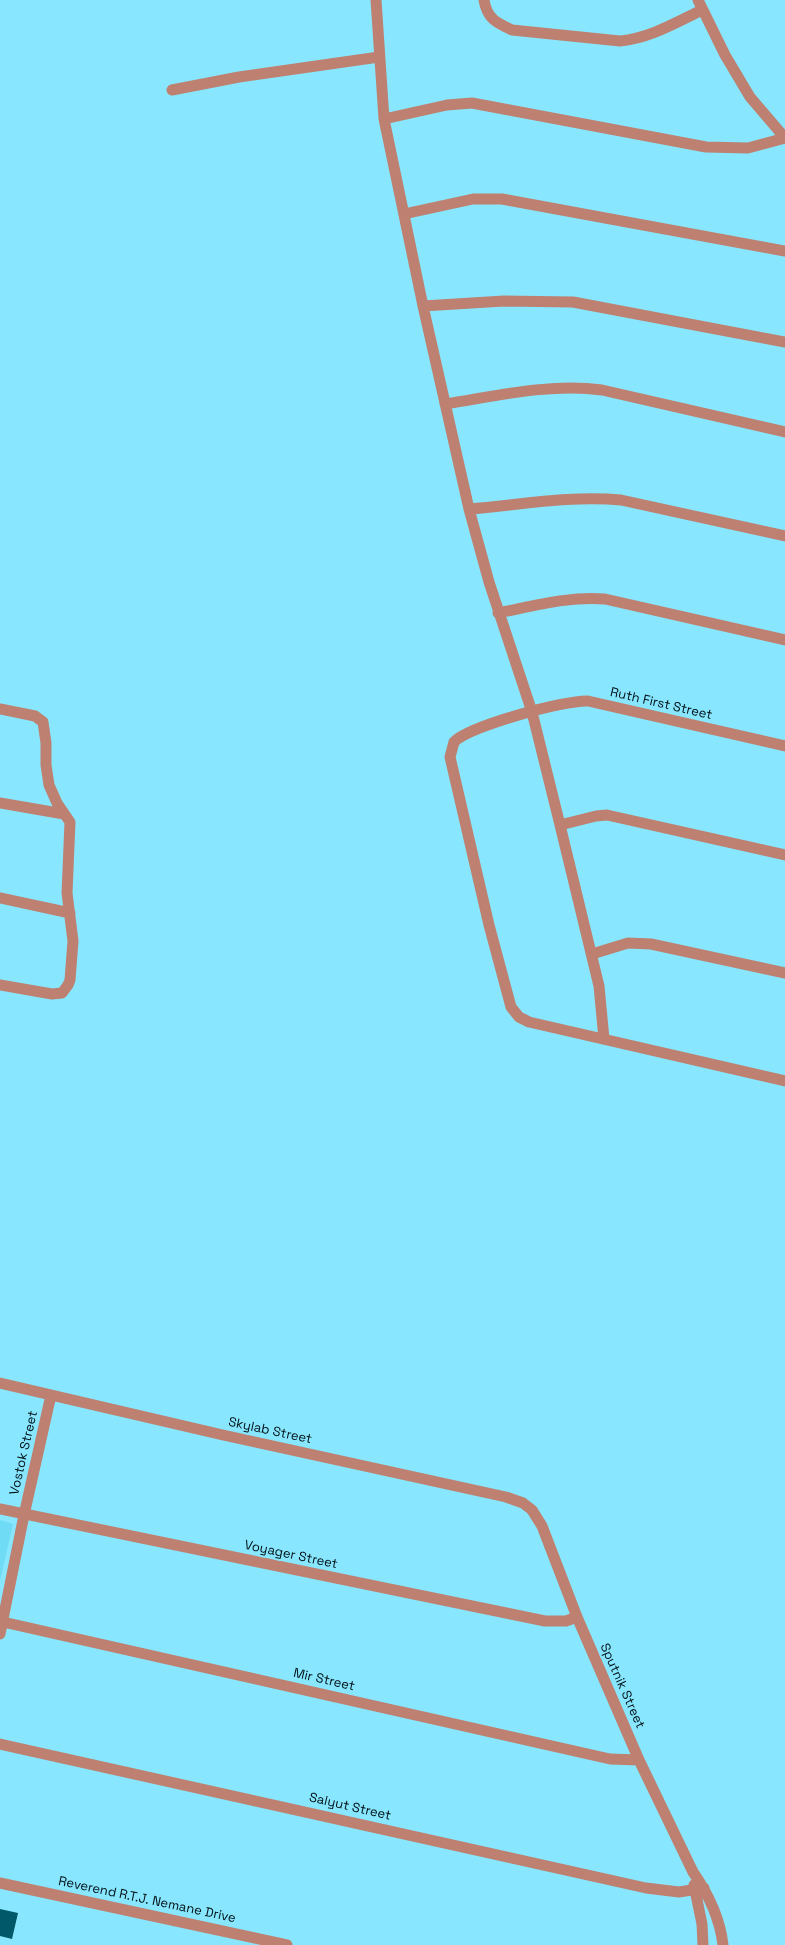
<!DOCTYPE html>
<style>
body{margin:0}
canvas{display:block;background:#88e7fe}
</style>
<canvas width="785" height="1945"></canvas>
<script>
const context = document.querySelector('canvas').getContext('2d');
context.lineJoin = 'round';
function paint(path, color) { context.fillStyle = color; context.fill(path, 'evenodd'); }
function strokePath(path, color, width, dash) { context.strokeStyle = color; context.lineWidth = width; context.lineCap = dash ? 'butt' : 'round'; context.setLineDash(dash || []); context.stroke(path); }
function drawText(font, color, halo, rows, align = 'center') {
  context.font = font + ' "Space Grotesk",sans-serif'; context.lineWidth = 4; context.setLineDash([]); context.textBaseline = 'middle'; context.strokeStyle = halo; context.fillStyle = color; for (const [text, x, y, turn = 0] of rows) {
    context.save(); context.translate(x, y); context.rotate((+turn || 0) * Math.PI / 180); context.textAlign = isNaN(turn) ? turn : align; if (halo) context.strokeText(text, 0, 0); context.fillText(text, 0, 0); context.restore();
  }
}
const built = new Path2D(`
 M 0,1520 L 13,1524 L 0,1581 Z`);
const building = new Path2D(`
 M 0,1909 L 18,1913 L 12,1939 L 0,1936 Z`);
const minor = new Path2D(`
 M 376,0 L 384,119 L 423,306 L 469,509 L 489,582 L 532,712 L 560,825 L 599,986 L 604,1039
 M 484,0 C 487,19 497,23 512,30 L 620,41 C 650,38 675,23 702,10
 M 698,0 L 725,55 L 750,97 L 785,138
 M 172,90 L 239,77 L 379,57
 M 384,119 L 447,105 L 472,103 L 706,147 L 748,148 L 785,138
 M 404,214 L 473,199 L 502,199 L 785,251
 M 423,306 L 504,301 L 573,302 L 785,342
 M 445,404 C 497,396 550,383 602,390 L 785,432
 M 469,509 C 519,505 571,495 621,500 L 785,536
 M 498,613 C 534,606 569,596 605,599 L 785,640
 M 0,709 L 35,716 L 43,722 L 46,743 L 46,765 L 49,785 L 57,803 L 70,822 L 67,893 L 73,941 L 70,980 L 68,985 L 62,993 L 52,994 L 0,985
 M 785,746 L 588,701 C 565,700 469,726 454,742 L 450,757 L 489,925 L 511,1007 L 519,1017 L 529,1022 L 785,1081
 M 0,803 L 64,814
 M 560,825 L 596,816 L 607,815 L 785,855
 M 0,898 L 70,913
 M 592,954 L 628,943 L 651,944 L 785,973
 M 0,1383 L 223,1435 L 506,1497 L 523,1503 L 532,1510 L 542,1526 L 577,1617 L 639,1760 L 693,1872 C 709,1895 720,1918 723,1945
 M 0,1509 L 545,1621 L 566,1621 L 577,1617
 M 3,1622 L 610,1759 L 639,1760
 M 0,1634 L 24,1515 L 51,1395
 M 0,1744 L 646,1888 L 679,1892 L 704,1888
 M 694,1885 L 702,1924 L 703,1945`);
const tertiary = new Path2D(`
 M 0,1883 L 287,1945`);
const streetNames = [
 ["Ruth First Street",661,704,13],
 ["Skylab Street",270,1431,12],
 ["Vostok Street",24,1453,-77],
 ["Voyager Street",291,1555,12],
 ["Mir Street",324,1680,13],
 ["Sputnik Street",622,1686,66],
 ["Salyut Street",350,1807,13],
 ["Reverend R.T.J. Nemane Drive",147,1900,12]
];
paint(built, '#70dbf5');
paint(building, '#005868');
strokePath(minor, '#be8171', 11);
strokePath(tertiary, '#be8171', 11);
drawText('13px', '#000f14', '#88e7fe', streetNames);
</script>
